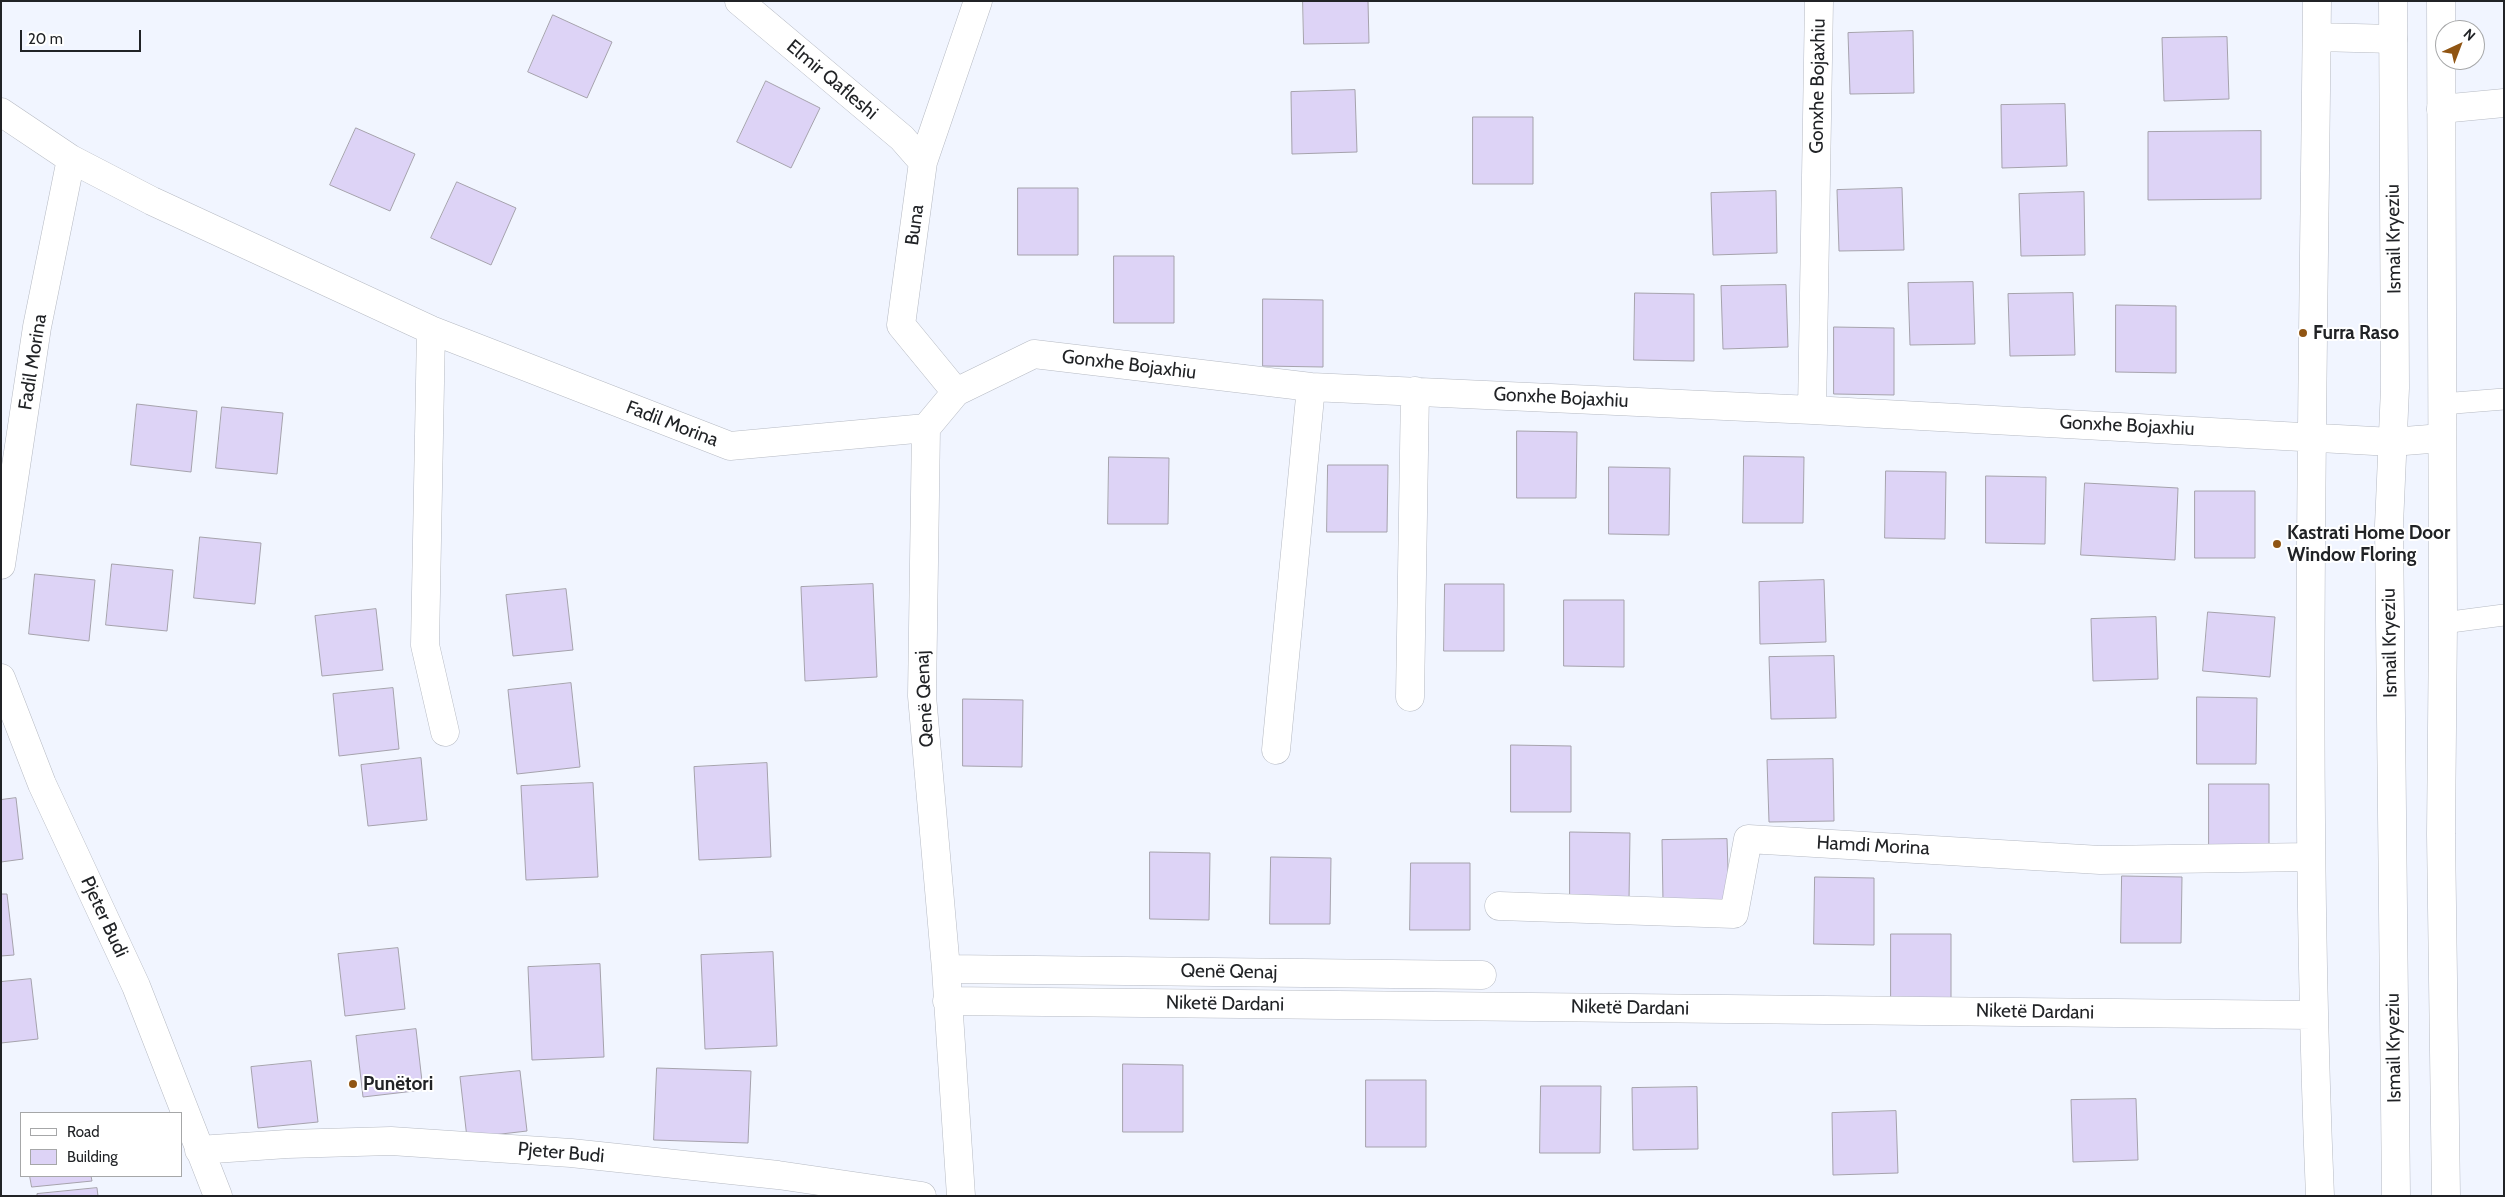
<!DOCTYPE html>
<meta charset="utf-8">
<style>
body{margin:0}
#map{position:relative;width:2505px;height:1197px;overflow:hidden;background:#f1f5ff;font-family:Cabin,sans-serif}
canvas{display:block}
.frame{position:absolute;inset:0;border:2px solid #212326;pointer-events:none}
.legend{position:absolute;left:20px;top:1112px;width:162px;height:65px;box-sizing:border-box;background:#fff;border:1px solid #a6a7a8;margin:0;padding:6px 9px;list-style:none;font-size:15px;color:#212326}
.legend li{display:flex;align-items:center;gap:10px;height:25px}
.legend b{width:25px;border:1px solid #a6a7a8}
.north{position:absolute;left:2435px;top:20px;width:50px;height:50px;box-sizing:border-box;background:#fff;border:1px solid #a6a7a8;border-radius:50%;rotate:43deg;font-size:14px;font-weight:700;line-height:20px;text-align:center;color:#212326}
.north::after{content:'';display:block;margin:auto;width:18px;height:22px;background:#905513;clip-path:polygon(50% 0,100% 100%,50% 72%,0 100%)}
.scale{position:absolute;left:20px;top:30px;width:121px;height:22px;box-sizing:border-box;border:2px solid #212326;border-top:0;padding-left:6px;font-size:15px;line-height:18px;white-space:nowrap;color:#212326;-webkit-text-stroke:4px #fff;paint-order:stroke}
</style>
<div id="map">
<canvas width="2505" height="1197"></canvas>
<div class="frame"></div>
<ul class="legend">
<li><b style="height:6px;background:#fff"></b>Road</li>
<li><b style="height:14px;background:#ddd3f6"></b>Building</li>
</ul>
<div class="north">N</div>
<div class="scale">20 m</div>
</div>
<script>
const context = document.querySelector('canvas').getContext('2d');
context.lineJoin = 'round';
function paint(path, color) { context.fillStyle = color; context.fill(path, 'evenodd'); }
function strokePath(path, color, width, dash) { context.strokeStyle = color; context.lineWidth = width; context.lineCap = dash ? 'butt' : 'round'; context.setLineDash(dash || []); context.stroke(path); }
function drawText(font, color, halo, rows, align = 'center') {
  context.font = font + ' Cabin,sans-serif'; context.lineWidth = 4; context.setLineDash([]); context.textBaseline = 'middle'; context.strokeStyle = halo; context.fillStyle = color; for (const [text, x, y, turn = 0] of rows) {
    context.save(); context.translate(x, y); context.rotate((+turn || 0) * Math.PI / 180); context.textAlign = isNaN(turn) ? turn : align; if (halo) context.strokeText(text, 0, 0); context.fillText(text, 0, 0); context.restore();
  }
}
const building = new Path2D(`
 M 1303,1 L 1368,1 L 1369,43 L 1304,44 Z
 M 553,15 L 612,42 L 587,98 L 528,72 Z
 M 1913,31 L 1914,93 L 1850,94 L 1848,33 Z
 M 2227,37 L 2229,99 L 2164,101 L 2162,38 Z
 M 766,81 L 820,108 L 791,168 L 737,142 Z
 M 1355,90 L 1357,152 L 1292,154 L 1291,92 Z
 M 2065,104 L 2067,166 L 2002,168 L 2001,105 Z
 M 1473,117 L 1533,117 L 1533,184 L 1473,184 Z
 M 356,128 L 415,154 L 390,211 L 330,185 Z
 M 2261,131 L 2261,199 L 2148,200 L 2148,132 Z
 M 457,182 L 516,208 L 491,265 L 431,238 Z
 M 1018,188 L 1078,188 L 1078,255 L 1018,255 Z
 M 1902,188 L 1904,250 L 1839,251 L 1837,190 Z
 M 1776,191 L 1777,253 L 1713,255 L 1711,193 Z
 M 2084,192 L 2085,255 L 2021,256 L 2019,194 Z
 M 1114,256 L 1174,256 L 1174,323 L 1114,323 Z
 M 1973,282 L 1975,344 L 1910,345 L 1908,283 Z
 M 1786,285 L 1788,347 L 1723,349 L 1721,286 Z
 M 1635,293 L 1694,294 L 1694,361 L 1634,360 Z
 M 2073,293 L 2075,355 L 2010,356 L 2008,294 Z
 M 1263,299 L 1323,300 L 1323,367 L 1263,366 Z
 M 2116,305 L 2176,306 L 2176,373 L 2116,372 Z
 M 1834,327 L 1894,328 L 1894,395 L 1834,394 Z
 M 137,404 L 197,411 L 191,472 L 131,465 Z
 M 222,407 L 283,413 L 277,474 L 216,468 Z
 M 1517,431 L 1577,432 L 1576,498 L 1517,498 Z
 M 1744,456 L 1804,457 L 1803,523 L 1743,523 Z
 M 1109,457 L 1169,458 L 1168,524 L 1108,524 Z
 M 1328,465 L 1388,465 L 1387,532 L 1327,532 Z
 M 1609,467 L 1670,468 L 1669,535 L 1609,534 Z
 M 1886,471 L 1946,472 L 1945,539 L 1885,538 Z
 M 1986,476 L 2046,477 L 2045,544 L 1986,543 Z
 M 2085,483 L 2178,488 L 2175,560 L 2081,555 Z
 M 2195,491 L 2255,491 L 2255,558 L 2195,558 Z
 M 200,537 L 261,543 L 255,604 L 194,598 Z
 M 112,564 L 173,570 L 167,631 L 106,625 Z
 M 35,574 L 95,580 L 89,641 L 29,634 Z
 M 1824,580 L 1826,642 L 1760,644 L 1759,582 Z
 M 873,584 L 877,677 L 805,681 L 801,587 Z
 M 1445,584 L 1504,584 L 1504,651 L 1444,651 Z
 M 566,589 L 573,650 L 513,656 L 506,595 Z
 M 1564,600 L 1624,600 L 1624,667 L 1564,666 Z
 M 376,609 L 383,670 L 322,676 L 315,616 Z
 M 2208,612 L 2275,617 L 2270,677 L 2203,671 Z
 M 2156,617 L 2158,679 L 2093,681 L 2091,619 Z
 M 1834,656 L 1836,718 L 1771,719 L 1769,657 Z
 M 571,683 L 580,767 L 517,774 L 508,690 Z
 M 393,688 L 399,749 L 339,756 L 333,694 Z
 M 2197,697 L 2257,698 L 2256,764 L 2197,764 Z
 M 963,699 L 1023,700 L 1022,767 L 963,766 Z
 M 1511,745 L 1571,746 L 1571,812 L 1511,812 Z
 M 421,758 L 427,820 L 368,826 L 361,765 Z
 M 1833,759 L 1834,821 L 1769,822 L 1767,760 Z
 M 767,763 L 771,857 L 699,860 L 694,767 Z
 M 593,783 L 598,877 L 526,880 L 521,786 Z
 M 2209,784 L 2269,784 L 2269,851 L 2209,851 Z
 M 16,798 L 23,859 L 1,862 L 1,800 Z
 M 1570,832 L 1630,833 L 1629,900 L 1570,900 Z
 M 1727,839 L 1729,900 L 1663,902 L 1662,840 Z
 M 1150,852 L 1210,853 L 1209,920 L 1150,919 Z
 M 1271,857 L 1331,858 L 1330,924 L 1270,924 Z
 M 1411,863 L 1470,863 L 1470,930 L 1410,930 Z
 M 2122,876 L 2182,877 L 2181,943 L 2121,943 Z
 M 1815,877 L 1874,878 L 1874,945 L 1814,944 Z
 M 1,894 L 7,894 L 14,955 L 1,956 Z
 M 1891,934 L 1951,934 L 1951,1001 L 1891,1001 Z
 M 398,948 L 405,1009 L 345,1016 L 338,954 Z
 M 773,952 L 777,1046 L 705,1049 L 701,955 Z
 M 600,964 L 604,1057 L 532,1060 L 528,967 Z
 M 31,979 L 38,1039 L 1,1043 L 1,982 Z
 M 416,1029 L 423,1090 L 363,1097 L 356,1036 Z
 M 311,1061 L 318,1122 L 258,1128 L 251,1067 Z
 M 1123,1064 L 1183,1065 L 1183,1132 L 1123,1132 Z
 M 657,1068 L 751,1071 L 748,1143 L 654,1140 Z
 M 520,1071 L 527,1131 L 467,1138 L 460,1077 Z
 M 1366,1080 L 1426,1080 L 1426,1147 L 1366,1147 Z
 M 1541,1086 L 1601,1086 L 1600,1153 L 1540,1153 Z
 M 1697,1087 L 1698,1149 L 1633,1150 L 1632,1088 Z
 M 2136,1099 L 2138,1160 L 2073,1162 L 2071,1100 Z
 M 1896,1111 L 1898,1173 L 1833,1175 L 1832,1113 Z
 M 30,1176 L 91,1176 L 92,1181 L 32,1187 Z
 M 97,1188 L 98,1196 L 37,1196 L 37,1194 Z`);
const service = new Path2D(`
 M 2442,404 L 2504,399
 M 2443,623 L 2504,615`);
const minor = new Path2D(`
 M 739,1 L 902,138 L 923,162
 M 2317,1 C 2313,400 2303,798 2320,1196
 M 2317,37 L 2393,39
 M 2441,109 L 2504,103
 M 1,112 L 71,159 L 152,201 L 431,330 L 730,446 L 926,428
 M 431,330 L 425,645 L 445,732
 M 956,392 L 1034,354 L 1311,387 L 1812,410 L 2392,442 L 2442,438
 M 1812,410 L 1819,1
 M 926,428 L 922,696 L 946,969 L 961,1196
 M 926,428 L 956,392 L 901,325 L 923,162 L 978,1
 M 1,565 L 37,327 L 71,159
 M 1,678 L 42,784 L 136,986 L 218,1196
 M 1410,697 L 1415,391
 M 1276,750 L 1311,387
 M 1499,906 L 1734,914 L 1748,839 L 2100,860 L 2310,857
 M 946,969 L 1482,975
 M 947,1001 L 2312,1015
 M 199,1150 L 287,1144 L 391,1141 L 571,1153 L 778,1175 L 922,1196`);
const secondary = new Path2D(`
 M 2393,1 L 2395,388 L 2389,525 L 2396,1196
 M 2441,1 L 2443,623 L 2441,834 L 2446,1196`);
const markers = [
 [2303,333,5,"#905513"],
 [2277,544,5,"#905513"],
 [353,1084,5,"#905513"]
];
const streetNames = [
 ["Elmir Qafleshi",832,80,40],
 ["Gonxhe Bojaxhiu",1818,86,-89],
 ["Buna",915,225,-82],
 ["Ismail Kryeziu",2394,239,-91],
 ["Fadil Morina",33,362,-81],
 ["Gonxhe Bojaxhiu",1129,365,7],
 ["Gonxhe Bojaxhiu",1561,398,3],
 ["Fadil Morina",672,424,21],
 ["Gonxhe Bojaxhiu",2127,426,3],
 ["Ismail Kryeziu",2390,643,-91],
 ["Qenë Qenaj",925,699,-93],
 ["Hamdi Morina",1873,846,3],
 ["Pjeter Budi",104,917,65],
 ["Qenë Qenaj",1229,972,1],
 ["Niketë Dardani",1225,1004,1],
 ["Niketë Dardani",1630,1008,1],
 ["Niketë Dardani",2035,1012,1],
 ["Ismail Kryeziu",2394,1048,-91],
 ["Pjeter Budi",561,1153,5]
];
const poiNames = [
 ["Furra Raso",2313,333],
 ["Kastrati Home Door",2287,533],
 ["Window Floring",2287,555],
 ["Punëtori",363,1084]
];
paint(building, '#ddd3f6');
strokePath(building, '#a5a2ac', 1);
strokePath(service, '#b6bac3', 22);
strokePath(minor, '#b6bac3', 29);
strokePath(secondary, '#b6bac3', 29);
strokePath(service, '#fff', 21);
strokePath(minor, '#fff', 28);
strokePath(secondary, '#fff', 28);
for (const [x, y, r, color] of markers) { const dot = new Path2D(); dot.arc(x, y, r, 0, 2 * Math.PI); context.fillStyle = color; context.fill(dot); strokePath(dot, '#fff', 2); }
drawText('19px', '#212326', '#fff', streetNames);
drawText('bold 19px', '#212326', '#fff', poiNames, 'left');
</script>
